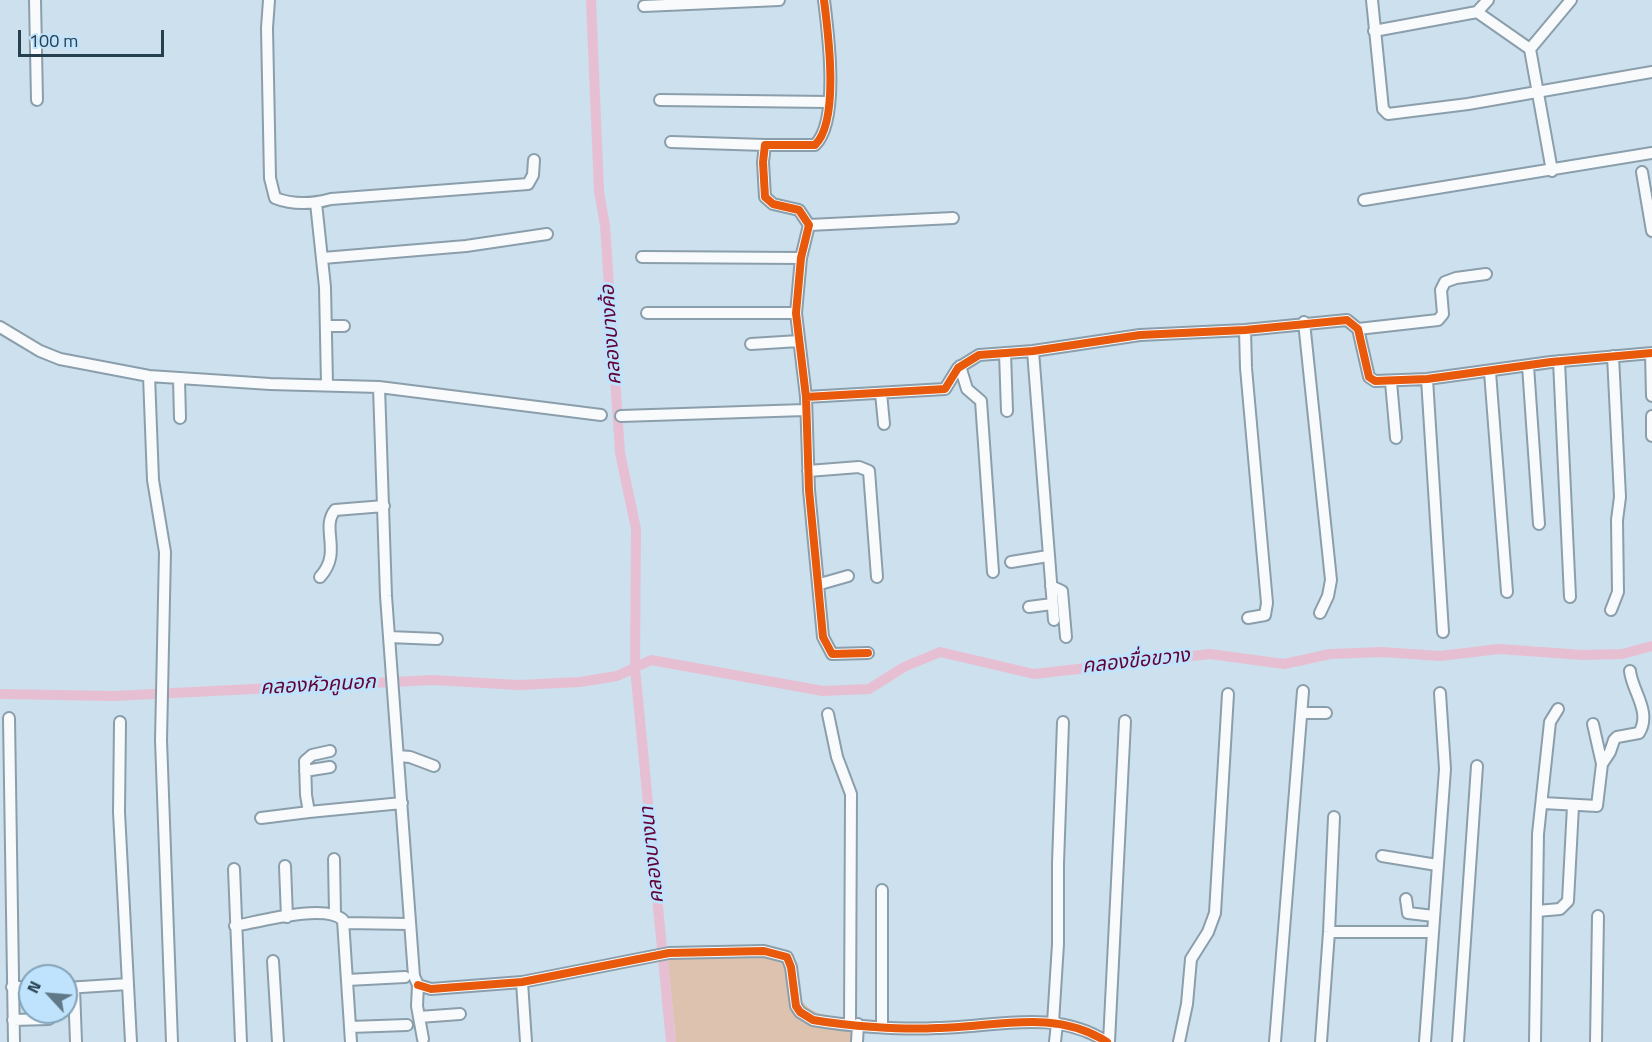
<!DOCTYPE html>
<meta charset="utf-8">
<style>
body{margin:0}
#map{position:relative;width:1652px;height:1042px;overflow:hidden;background:#cde0ee;font-family:"Titillium Web",sans-serif}
canvas{display:block}
.north{position:absolute;left:18px;top:964px;width:60px;height:60px;box-sizing:border-box;background:#bfe3fc;border:2px solid #82a2b7;border-radius:50%;rotate:296deg;font-size:16px;font-weight:700;line-height:24px;text-align:center;color:#264050}
.north::after{content:'';display:block;margin:auto;width:21px;height:27px;background:#607887;clip-path:polygon(50% 0,100% 100%,50% 72%,0 100%)}
.scale{position:absolute;left:18px;top:30px;width:146px;height:27px;box-sizing:border-box;border:3px solid #264050;border-top:0;padding-left:8px;font-size:18px;line-height:21px;white-space:nowrap;color:#264050;-webkit-text-stroke:4px #bfe3fc;paint-order:stroke}
</style>
<div id="map">
<canvas width="1652" height="1042"></canvas>
<div class="north">N</div>
<div class="scale">100 m</div>
</div>
<script>
const context = document.querySelector('canvas').getContext('2d');
context.lineJoin = 'round';
function paint(path, color) { context.fillStyle = color; context.fill(path, 'evenodd'); }
function strokePath(path, color, width, dash) { context.strokeStyle = color; context.lineWidth = width; context.lineCap = dash ? 'butt' : 'round'; context.setLineDash(dash || []); context.stroke(path); }
function drawText(font, color, halo, rows, align = 'center') {
  context.font = font + ' "Titillium Web","Noto Sans Thai",sans-serif'; context.lineWidth = 6; context.setLineDash([]); context.textBaseline = 'middle'; context.strokeStyle = halo; context.fillStyle = color; for (const [text, x, y, turn = 0] of rows) {
    context.save(); context.translate(x, y); context.rotate((+turn || 0) * Math.PI / 180); context.textAlign = isNaN(turn) ? turn : align; if (halo) context.strokeText(text, 0, 0); context.fillText(text, 0, 0); context.restore();
  }
}
const green = new Path2D(`
 M 778,950 C 803,1006 798,1016 863,1021 L 862,1042 L 676,1042 L 667,952 Z`);
const canal = new Path2D(`
 M 591,0 L 599,191 L 605,226 L 620,453 L 636,529 L 635,668 L 671,1042
 M 0,694 L 114,696 L 432,680 L 519,685 L 580,682 L 617,676 L 651,660 L 823,691 L 869,689 L 904,667 L 940,652 L 1034,674 L 1210,654 L 1284,664 L 1330,654 L 1382,652 L 1440,656 L 1499,649 L 1583,655 L 1622,654 L 1652,646`);
const minor = new Path2D(`
 M 35,0 L 37,100
 M 269,0 L 267,28 L 270,178 L 275,198 C 293,205 313,204 331,199 L 528,184 L 533,175 L 534,160
 M 824,0 C 828,32 840,121 815,145 L 765,145 L 763,162 L 765,197 L 773,204 L 799,210 L 809,225 L 801,258 L 796,313 L 806,397 L 809,490 L 823,637 L 832,654 L 868,653
 M 1372,0 L 1383,109 L 1388,114 L 1468,104 L 1652,72
 M 644,6 L 779,0
 M 1477,12 L 1530,49 L 1552,171
 M 1374,31 L 1477,12 L 1488,0
 M 1530,49 L 1571,0
 M 660,100 L 828,102
 M 671,142 L 765,145
 M 1642,172 L 1652,231
 M 1364,200 L 1652,153
 M 316,203 L 325,287 L 327,384
 M 809,225 L 953,218
 M 642,257 L 801,258
 M 323,258 L 466,246 L 547,234
 M 647,313 L 796,313
 M 1304,322 L 1331,580 L 1328,596 L 1320,613
 M 326,326 L 344,326
 M 0,327 L 40,351 L 60,359 L 149,376 L 270,384 L 379,387 L 601,415
 M 1358,329 L 1438,320 L 1443,314 L 1441,290 L 1445,282 L 1456,278 L 1486,274
 M 1245,330 L 1246,368 L 1267,603 L 1265,615 L 1248,618
 M 751,344 L 799,341
 M 1033,351 L 1054,620
 M 1005,353 L 1007,411
 M 1651,353 L 1652,396
 M 1559,361 L 1570,597
 M 960,366 L 967,389 L 981,401 L 993,572
 M 1528,366 L 1539,524
 M 1490,372 L 1507,592
 M 149,376 L 153,480 L 165,552 L 161,740 L 172,1042
 M 179,379 L 180,418
 M 1427,379 L 1443,632
 M 1391,382 L 1396,438
 M 379,387 L 386,596 L 414,976 L 418,985 L 417,1006 L 423,1039
 M 881,393 L 884,424
 M 806,397 L 945,389 L 958,368 L 979,355 L 1033,351 L 1140,335 L 1245,330 L 1347,320 L 1358,329 L 1369,377 L 1375,381 L 1427,379 L 1551,362 L 1652,353
 M 621,416 L 805,410
 M 1652,436 L 1652,416
 M 808,471 L 859,467 L 869,471 L 877,577
 M 1011,562 L 1048,556
 M 320,577 C 343,552 320,529 335,510 L 384,506
 M 820,584 L 848,576
 M 1051,586 L 1062,591 L 1066,637
 M 1029,607 L 1052,604
 M 1611,610 L 1618,592 L 1617,520 L 1620,497 L 1613,356
 M 389,637 L 437,639
 M 1302,713 L 1326,713
 M 828,714 L 837,757 L 851,794 L 850,1024
 M 9,718 L 14,1042
 M 120,722 L 119,812 L 131,1042
 M 1593,724 L 1602,764
 M 330,751 L 312,755 L 305,761 L 306,795 L 309,812 L 402,803
 M 399,756 L 410,757 L 434,766
 M 305,771 L 330,767
 M 1543,803 L 1597,806 L 1602,764 L 1610,752 L 1614,740 L 1617,737 L 1639,733 C 1652,712 1632,691 1630,671
 M 261,818 L 309,812
 M 1382,856 L 1437,865
 M 334,859 L 335,914
 M 285,866 L 287,917
 M 234,869 L 241,1042
 M 882,890 L 882,1025
 M 1406,899 L 1408,913 L 1434,916
 M 1537,911 L 1560,909 L 1568,901 L 1573,806
 M 345,923 L 410,924
 M 235,926 C 258,922 325,903 343,920 L 351,1042
 M 1329,932 L 1432,932
 M 273,961 L 278,1042
 M 347,980 L 405,977
 M 522,982 L 526,1042
 M 418,985 L 431,989 L 522,982 L 669,953 L 764,951 L 787,957 L 791,967 L 796,1006 L 800,1012 L 813,1020 C 847,1026 901,1030 937,1028 C 995,1027 1055,1008 1107,1042
 M 12,987 L 30,987
 M 66,988 L 128,984
 M 74,988 L 76,1042
 M 419,1017 L 460,1014
 M 13,1020 L 49,1019
 M 1053,1023 L 1058,944 L 1058,863 L 1063,722
 M 350,1027 L 407,1025
 M 857,1042 L 858,1024
 M 1055,1042 L 1057,1023
 M 1109,1042 L 1125,721
 M 1179,1042 L 1187,1004 L 1191,959 L 1208,932 L 1215,913 L 1228,694
 M 1275,1042 L 1303,691
 M 1321,1042 L 1329,932 L 1334,817
 M 1425,1042 L 1445,769 L 1440,693
 M 1458,1042 L 1477,766
 M 1535,1042 L 1538,834 L 1550,722 L 1558,709
 M 1596,1042 L 1598,916`);
const cycleway = new Path2D(`
 M 824,0 C 828,32 840,121 815,145 L 765,145 L 763,162 L 765,197 L 773,204 L 799,210 L 809,225 L 801,258 L 796,313 L 806,397 L 809,490 L 823,637 L 832,654 L 868,653
 M 806,397 L 945,389 L 958,368 L 979,355 L 1033,351 L 1140,335 L 1245,330 L 1347,320 L 1358,329 L 1369,377 L 1375,381 L 1427,379 L 1551,362 L 1652,353
 M 418,985 L 431,989 L 522,982 L 669,953 L 764,951 L 787,957 L 791,967 L 796,1006 L 800,1012 L 813,1020 C 847,1026 901,1030 937,1028 C 995,1027 1055,1008 1107,1042`);
const waterNames = [
 ["คลองบางค้อ",612,335,-94],
 ["คลองขื่อขวาง",1136,662,-6],
 ["คลองหัวคูนอก",318,686,-3],
 ["คลองบางนา",653,855,-96]
];
paint(green, '#ddc3af');
strokePath(canal, '#e7bfd2', 10);
strokePath(minor, '#8a9eab', 14);
strokePath(minor, '#f8fafc', 10);
strokePath(cycleway, '#e8590c', 8);
drawText('italic 20px', '#620134', '#bfe3fc', waterNames);
</script>
